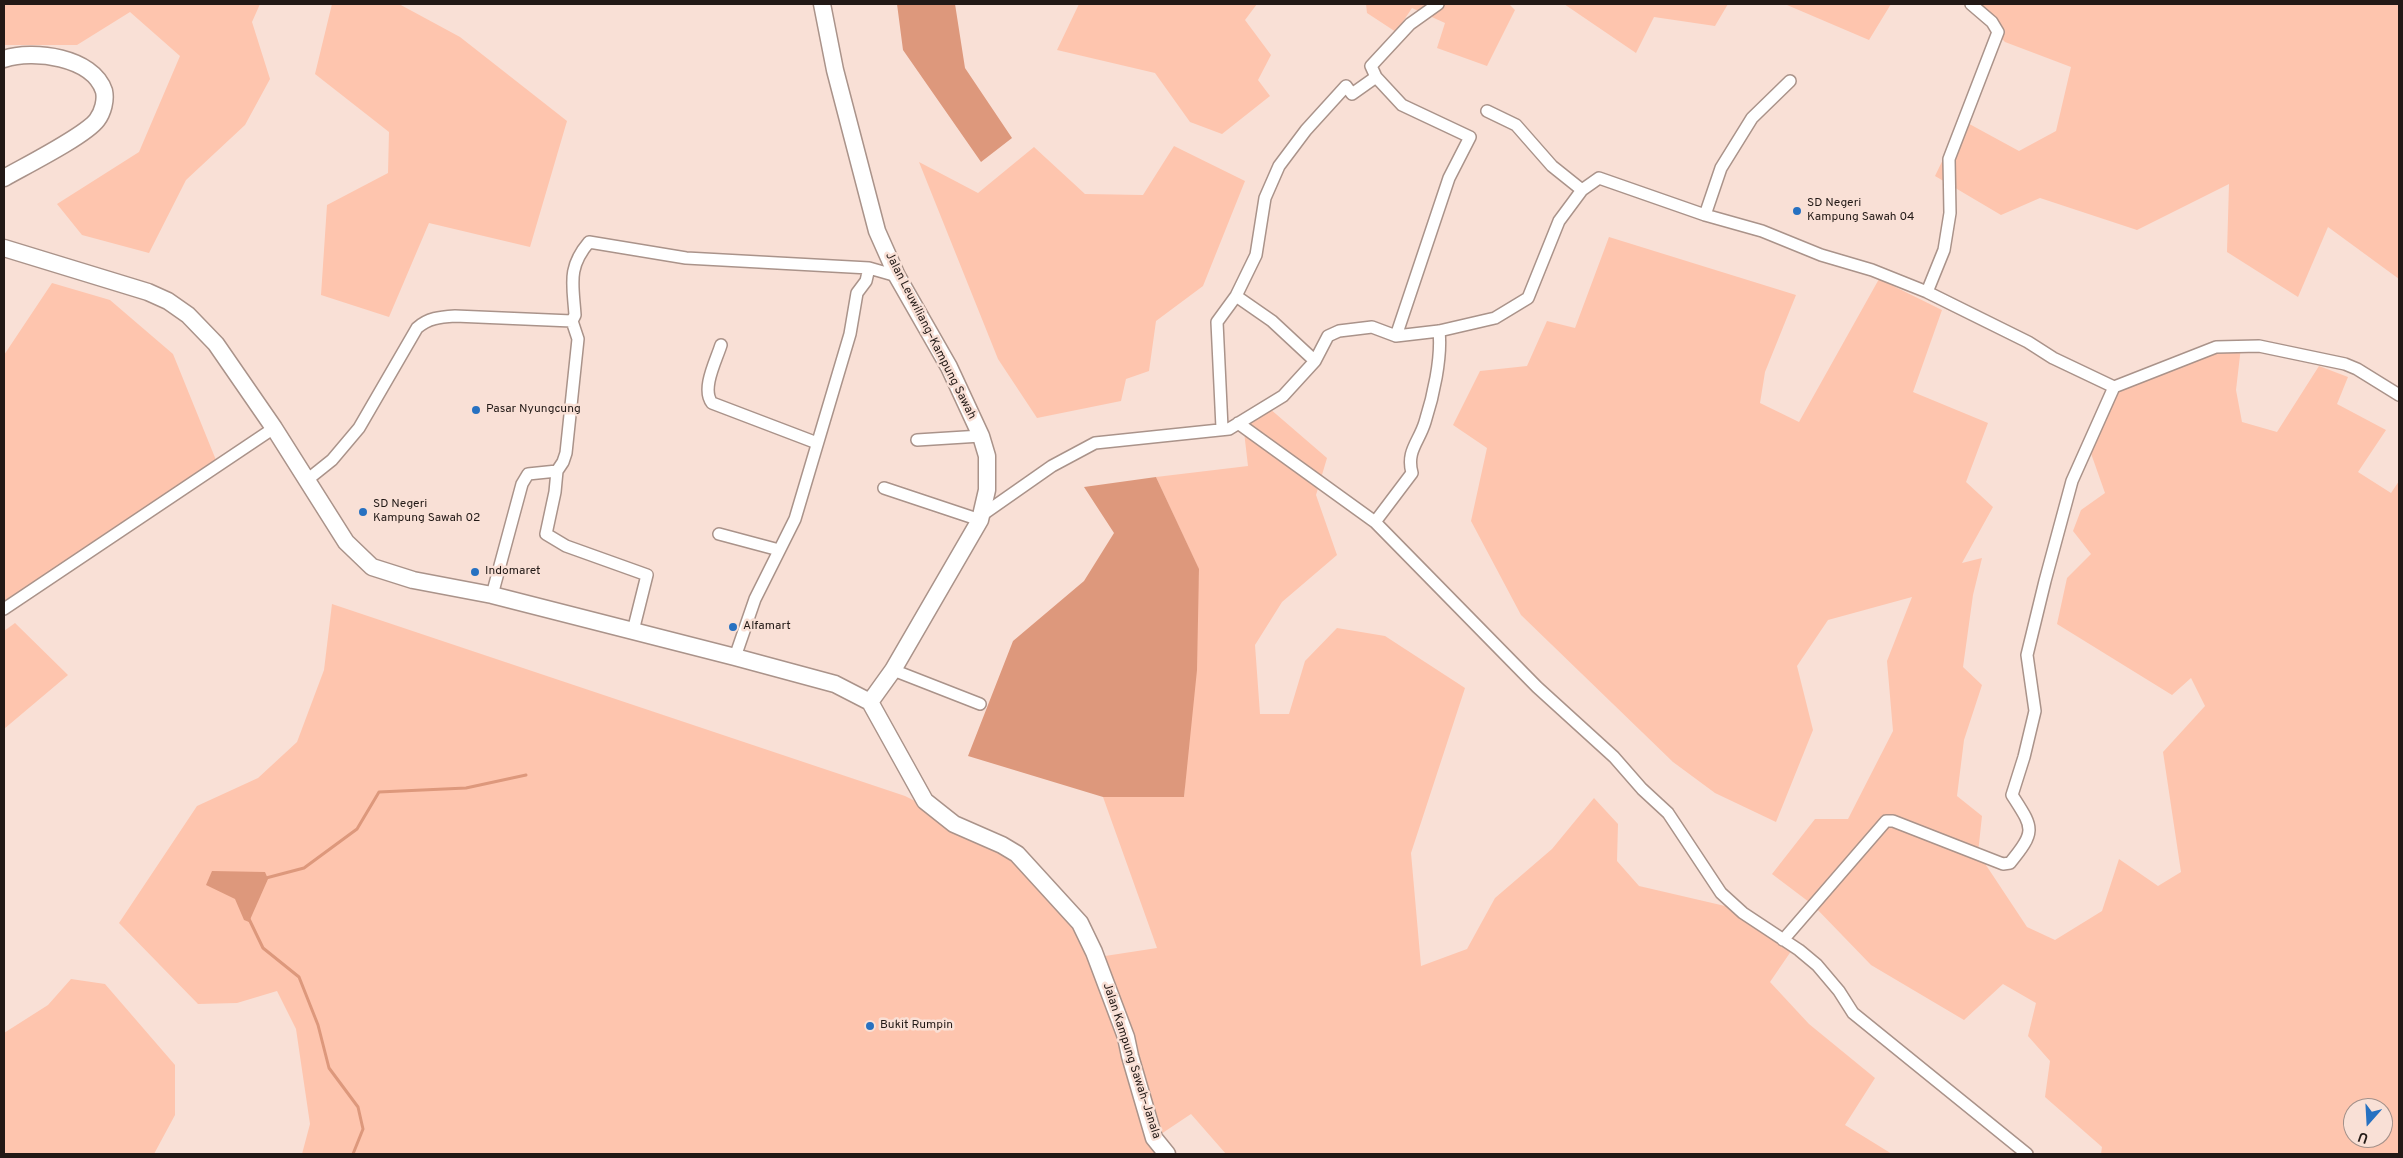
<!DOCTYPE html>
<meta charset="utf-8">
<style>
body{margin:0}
#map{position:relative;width:2403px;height:1158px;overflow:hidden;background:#f9e0d6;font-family:Overpass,sans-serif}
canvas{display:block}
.frame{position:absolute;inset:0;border:5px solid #221916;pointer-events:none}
.north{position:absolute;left:2343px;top:1098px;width:50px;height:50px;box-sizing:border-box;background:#f9e0d6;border:1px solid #a39089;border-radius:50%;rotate:199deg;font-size:14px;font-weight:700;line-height:20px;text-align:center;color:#221916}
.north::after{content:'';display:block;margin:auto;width:18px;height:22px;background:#2771c1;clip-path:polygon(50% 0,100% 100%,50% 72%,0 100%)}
</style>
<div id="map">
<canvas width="2403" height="1158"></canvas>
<div class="frame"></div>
<div class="north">U</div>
</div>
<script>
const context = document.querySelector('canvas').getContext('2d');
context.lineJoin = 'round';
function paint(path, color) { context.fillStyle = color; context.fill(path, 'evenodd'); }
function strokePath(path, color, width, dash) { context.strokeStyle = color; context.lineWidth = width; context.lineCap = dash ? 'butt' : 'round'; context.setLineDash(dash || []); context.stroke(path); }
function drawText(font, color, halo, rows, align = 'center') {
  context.font = font + ' Overpass,sans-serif'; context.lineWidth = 5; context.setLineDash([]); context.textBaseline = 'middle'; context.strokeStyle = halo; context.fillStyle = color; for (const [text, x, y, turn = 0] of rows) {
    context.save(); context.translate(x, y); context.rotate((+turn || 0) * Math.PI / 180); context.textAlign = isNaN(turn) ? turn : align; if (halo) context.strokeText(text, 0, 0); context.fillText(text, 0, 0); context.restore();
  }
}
const green = new Path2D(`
 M 4,4 L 260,4 L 252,22 L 270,79 L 245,125 L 186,180 L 149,253 L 82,235 L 57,204 L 139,152 L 180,56 L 130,12 L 77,45 L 4,45 Z
 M 332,4 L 399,4 L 460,37 L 567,121 L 530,247 L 429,223 L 389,317 L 321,295 L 327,205 L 388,173 L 389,132 L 315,74 Z
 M 1079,4 L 1257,4 L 1245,20 L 1271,55 L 1258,80 L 1270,96 L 1222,134 L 1190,122 L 1155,73 L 1057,50 Z
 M 1366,4 L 1509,4 L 1515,10 L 1487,66 L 1437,48 L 1445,23 L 1412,8 L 1396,32 L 1367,13 Z
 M 1564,4 L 1728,4 L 1715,26 L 1654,17 L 1636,53 Z
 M 1771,4 L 1891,4 L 1869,40 L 1787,5 Z
 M 1969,4 L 2399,4 L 2399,279 L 2328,227 L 2298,297 L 2227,252 L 2229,184 L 2137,230 L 2040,198 L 2001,215 L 1935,176 L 1962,120 L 2019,151 L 2056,131 L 2071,67 L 2005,42 Z
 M 1174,146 L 1245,181 L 1203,286 L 1156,321 L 1149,371 L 1126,379 L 1121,401 L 1037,418 L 998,359 L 919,162 L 978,193 L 1034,147 L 1085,194 L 1143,195 Z
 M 1609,237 L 1796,295 L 1765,372 L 1760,403 L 1799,422 L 1879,279 L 1942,310 L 1913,392 L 1988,423 L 1966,482 L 1993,507 L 1962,563 L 1982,558 L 1973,595 L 1963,667 L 1982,685 L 1964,740 L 1957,796 L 1982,816 L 1978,853 L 2027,927 L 2055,940 L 2102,911 L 2119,859 L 2158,886 L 2181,872 L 2163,752 L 2205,706 L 2191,678 L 2172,695 L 2057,624 L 2067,578 L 2091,554 L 2073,531 L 2081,510 L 2105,493 L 2088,445 L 2113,392 L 2209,347 L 2241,347 L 2236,390 L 2242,422 L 2277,432 L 2319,366 L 2348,377 L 2337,404 L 2386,430 L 2358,472 L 2391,493 L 2399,481 L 2399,1154 L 2101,1154 L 2102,1147 L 2045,1097 L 2050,1061 L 2028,1036 L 2036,1003 L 2003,984 L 1964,1020 L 1871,965 L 1813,905 L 1772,874 L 1815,819 L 1848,819 L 1893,731 L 1887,661 L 1912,597 L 1828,620 L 1797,666 L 1813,730 L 1776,822 L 1715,793 L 1673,762 L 1521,615 L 1471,521 L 1487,448 L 1453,425 L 1480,371 L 1527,366 L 1547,321 L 1575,328 ZM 2353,1108 L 2383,1108 L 2383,1138 L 2353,1138 Z
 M 52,283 L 110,300 L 173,354 L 218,465 L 4,609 L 4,355 Z
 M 1269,408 L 1327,458 L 1316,495 L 1337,555 L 1282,602 L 1255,645 L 1260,714 L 1289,714 L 1305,661 L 1337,628 L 1385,636 L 1465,688 L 1411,853 L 1421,966 L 1467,949 L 1495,898 L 1552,849 L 1594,798 L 1618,824 L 1617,861 L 1639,886 L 1738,909 L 1798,941 L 1770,982 L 1809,1024 L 1875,1078 L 1845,1125 L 1892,1154 L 1226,1154 L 1191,1114 L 1155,1138 L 1169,1154 L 302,1154 L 310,1124 L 296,1029 L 277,991 L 237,1003 L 198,1004 L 119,923 L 197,806 L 258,778 L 297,742 L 324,670 L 332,604 L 905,796 L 989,838 L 1051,882 L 1105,956 L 1157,948 L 1103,797 L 1184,797 L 1199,570 L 1156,477 L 1248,466 L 1243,423 Z
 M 15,623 L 68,675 L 4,729 L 4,631 Z
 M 71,979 L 105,984 L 175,1065 L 175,1115 L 154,1154 L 4,1154 L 4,1033 L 48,1005 Z`);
const water = new Path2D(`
 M 897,4 L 955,4 L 965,68 L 1012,138 L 981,162 L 903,50 Z
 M 1156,477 L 1199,569 L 1197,670 L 1184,797 L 1103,797 L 968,756 L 1013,641 L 1084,581 L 1114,533 L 1084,487 Z
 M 212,871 L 265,872 L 268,879 L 249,922 L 244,920 L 235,899 L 206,885 Z`);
const stream = new Path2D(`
 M 265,881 L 266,878 L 304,868 L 357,829 L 379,792 L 466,788 L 526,775
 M 249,919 L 263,948 L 299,977 L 318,1025 L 329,1068 L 358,1107 L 363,1129 L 353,1154`);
const street = new Path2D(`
 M 1487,111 L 1516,125 L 1552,166 L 1582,190
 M 1705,215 L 1721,168 L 1752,118 L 1790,81
 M 1927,292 L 1944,250 L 1950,213 L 1949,159 L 1998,32 L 1992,22 L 1971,4
 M 1236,296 L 1272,321 L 1315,361
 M 1396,336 L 1449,178 L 1470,137 L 1402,105 L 1376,77 L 1371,66 L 1410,24 L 1438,4
 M 721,345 C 716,361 701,389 712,403 L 817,443
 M 1238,423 L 1375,522 L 1537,687 L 1614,757 L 1642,789 L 1668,813 L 1721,893 L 1743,913 L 1799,950 L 1817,965 L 1839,991 L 1853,1013 L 2027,1154
 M 1222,428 L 1217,322 L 1236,296 L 1256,255 L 1265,198 L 1279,166 L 1306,130 L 1346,86 L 1352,94 L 1376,77
 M 917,440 L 981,436
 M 557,471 L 555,492 L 546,534 L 566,546 L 647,575 L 633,631
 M 307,480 L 332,460 L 359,428 L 417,328 C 428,318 440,317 455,316 L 572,321
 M 884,488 L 980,520
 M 982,515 L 1052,466 L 1095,443 L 1229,429 L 1283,396 L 1315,361 L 1328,336 L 1339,331 L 1372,327 L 1396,336 L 1439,331 L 1495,318 L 1528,298 L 1559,221 L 1582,190 L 1599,178 L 1705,215 L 1762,231 L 1821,255 L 1872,270 L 1927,292 L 2028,342 L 2053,358 L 2114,387 L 2216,347 L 2259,346 L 2345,364 L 2357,369 L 2399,395
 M 1375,522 L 1412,473 C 1406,451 1419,442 1425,422 C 1433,397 1442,358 1439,331
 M 719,534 L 779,550
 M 492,595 L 522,484 L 528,474 L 557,471 L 563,462 L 566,453 L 578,339 L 572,321 L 575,315 C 573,284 567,268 589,242 L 686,258 L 869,268 L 897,276
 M 4,609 L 274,428
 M 735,657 L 755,599 L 795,519 L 850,334 L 857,293 L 866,281 L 869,268
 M 893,670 L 980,704
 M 1783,940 L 1886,821 L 1893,821 L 2003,864 L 2010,863 C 2037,830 2033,828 2012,795 L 2024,757 L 2035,711 L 2027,655 L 2045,581 L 2072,481 L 2114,387`);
const secondary = new Path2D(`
 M 822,4 L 835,70 L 877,231 L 897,276 L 949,367 L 981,436 L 987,456 L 987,490 L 980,520 L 893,670 L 870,702
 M 4,59 C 33,49 93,57 104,91 C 106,100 103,112 97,120 C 85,136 25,166 4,178
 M 4,248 L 148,292 L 168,301 L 188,315 L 216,344 L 274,428 L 346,542 L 372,567 L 413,580 L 492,595 L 735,657 L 835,684 L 870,702
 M 870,702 L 925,801 L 954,824 L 1002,845 L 1017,854 L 1080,923 L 1094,952 L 1126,1037 L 1130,1056 L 1154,1138 L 1167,1154`);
const markers = [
 [1797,211,5,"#2771c1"],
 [476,410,5,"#2771c1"],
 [363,512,5,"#2771c1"],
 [475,572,5,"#2771c1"],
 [733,627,5,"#2771c1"],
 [870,1026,5,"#2771c1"]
];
const poiNames = [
 ["SD Negeri",1807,204],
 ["Kampung Sawah 04",1807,218],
 ["Pasar Nyungcung",486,410],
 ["SD Negeri",373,505],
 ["Kampung Sawah 02",373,519],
 ["Indomaret",485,572],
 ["Alfamart",743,627],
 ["Bukit Rumpin",880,1026]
];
const streetNames = [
 ["Jalan Leuwiliang–Kampung Sawah",930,336,63],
 ["Jalan Kampung Sawah–Janala",1131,1061,72]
];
paint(green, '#fec5ae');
paint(water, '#dd987c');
strokePath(stream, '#dd987c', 3);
strokePath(street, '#aa938a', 14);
strokePath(secondary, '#aa938a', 19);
strokePath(street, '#fff', 11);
strokePath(secondary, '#fff', 16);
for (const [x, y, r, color] of markers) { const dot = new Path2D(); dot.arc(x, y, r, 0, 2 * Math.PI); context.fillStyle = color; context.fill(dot); strokePath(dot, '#f9e0d6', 2); }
drawText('12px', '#221916', '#f9e0d6', poiNames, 'left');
drawText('12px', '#221916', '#f9e0d6', streetNames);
</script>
